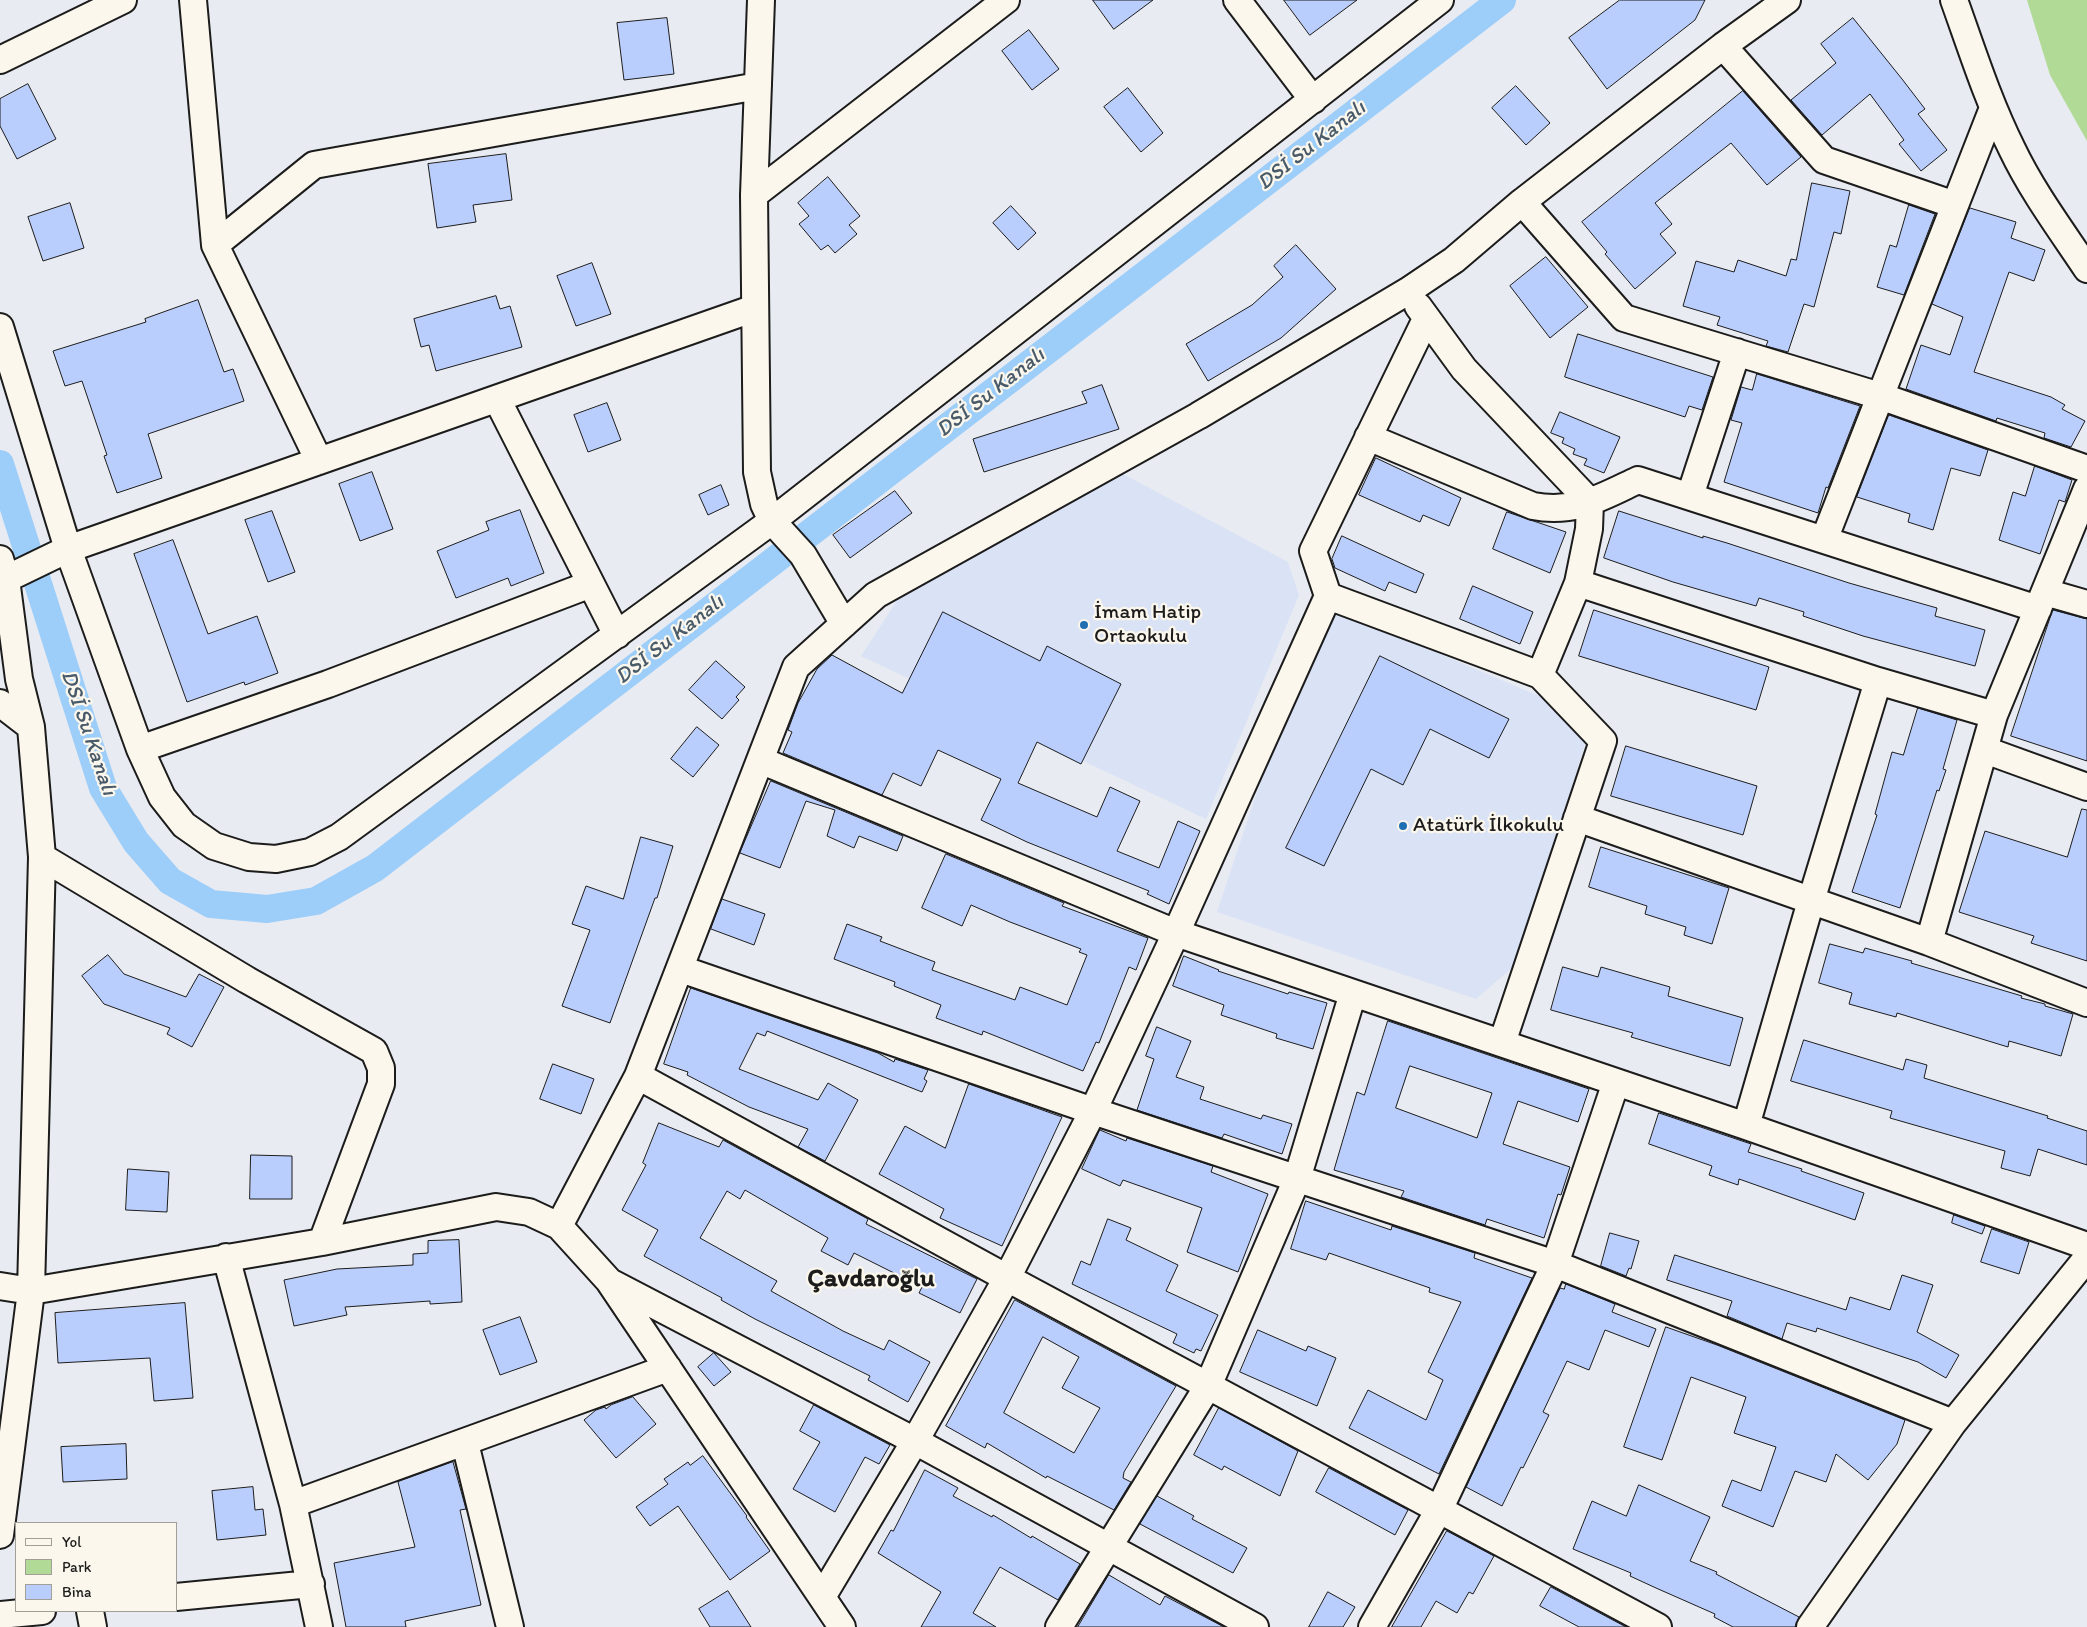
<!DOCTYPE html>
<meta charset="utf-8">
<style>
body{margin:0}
#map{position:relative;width:2087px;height:1627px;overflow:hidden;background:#e8ebf1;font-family:Itim,sans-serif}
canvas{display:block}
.legend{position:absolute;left:15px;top:1522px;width:162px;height:90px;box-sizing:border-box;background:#fbf7ec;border:1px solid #a29f99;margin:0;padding:6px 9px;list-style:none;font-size:15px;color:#1c1c1c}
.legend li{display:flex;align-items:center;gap:10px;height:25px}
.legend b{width:25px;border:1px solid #a29f99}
</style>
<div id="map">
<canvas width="2087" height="1627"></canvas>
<ul class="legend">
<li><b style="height:6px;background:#fbf7ec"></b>Yol</li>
<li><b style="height:14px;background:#b1da96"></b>Park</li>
<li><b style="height:14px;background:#bacefe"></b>Bina</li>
</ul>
</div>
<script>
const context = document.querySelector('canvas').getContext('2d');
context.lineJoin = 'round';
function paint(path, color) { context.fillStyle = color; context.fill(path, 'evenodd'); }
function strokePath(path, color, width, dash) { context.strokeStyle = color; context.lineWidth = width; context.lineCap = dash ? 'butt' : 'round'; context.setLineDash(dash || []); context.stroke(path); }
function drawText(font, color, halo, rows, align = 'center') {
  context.font = font + ' Itim,sans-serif'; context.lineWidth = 4.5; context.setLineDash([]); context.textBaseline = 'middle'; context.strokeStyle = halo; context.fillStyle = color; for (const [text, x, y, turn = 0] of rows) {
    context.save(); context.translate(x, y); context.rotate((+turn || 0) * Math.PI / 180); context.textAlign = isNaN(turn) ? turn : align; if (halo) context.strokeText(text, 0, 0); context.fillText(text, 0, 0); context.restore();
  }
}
const built = new Path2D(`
 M 1123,474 L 1288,562 L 1299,595 L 1206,819 L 861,656 L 902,593 Z
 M 1320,603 L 1560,705 L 1586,740 L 1519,962 L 1476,999 L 1217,912 Z`);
const green = new Path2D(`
 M 2027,0 L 2087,0 L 2087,141 L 2050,75 Z`);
const canal = new Path2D(`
 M 0,464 L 103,788 L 136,842 L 170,881 L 211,904 L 267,909 L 316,901 L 375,868 L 1502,0`);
const building = new Path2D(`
 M 1093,0 L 1153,0 L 1114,29 Z
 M 1284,0 L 1357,0 L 1310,35 Z
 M 1620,0 L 1705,0 L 1695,20 L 1607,89 L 1569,38 Z
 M 667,18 L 674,74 L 624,80 L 617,23 Z
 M 1853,18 L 1902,79 L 1925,109 L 1918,114 L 1947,150 L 1921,171 L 1899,144 L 1904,140 L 1870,94 L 1822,135 L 1791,100 L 1836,63 L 1821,44 Z
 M 1029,30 L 1059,69 L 1032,90 L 1002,51 Z
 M 28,84 L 56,139 L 17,159 L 0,126 L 0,99 Z
 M 1516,86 L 1550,123 L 1526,145 L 1492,108 Z
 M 1128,88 L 1163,133 L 1141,152 L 1104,107 Z
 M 1743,91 L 1801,157 L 1767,185 L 1731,143 L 1694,172 L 1655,203 L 1672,224 L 1660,234 L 1676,253 L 1635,289 L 1605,254 L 1607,252 L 1582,222 Z
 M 506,154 L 512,200 L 473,205 L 476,222 L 437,228 L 428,164 Z
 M 828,177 L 860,216 L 849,225 L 857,234 L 835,253 L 828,245 L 821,250 L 799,224 L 809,216 L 798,203 Z
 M 1812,183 L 1850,191 L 1841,234 L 1834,232 L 1814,307 L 1804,304 L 1788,352 L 1766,346 L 1768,341 L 1717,325 L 1720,317 L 1683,306 L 1696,261 L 1734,272 L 1738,260 L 1786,276 L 1791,259 L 1796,260 Z
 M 70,203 L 84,248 L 43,261 L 28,217 Z
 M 1909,205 L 1935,214 L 1904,295 L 1877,287 L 1890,245 L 1896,247 Z
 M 1011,206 L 1036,233 L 1018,250 L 993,223 Z
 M 1970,208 L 2016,222 L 2011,238 L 2045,250 L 2034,281 L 2009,272 L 1974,372 L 2051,397 L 2065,405 L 2062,409 L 2085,421 L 2071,447 L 2044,438 L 2045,433 L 1997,418 L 1996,421 L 1906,389 L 1921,345 L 1950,355 L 1963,317 L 1932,304 Z
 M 1296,245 L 1336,289 L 1281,338 L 1208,381 L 1186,344 L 1252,305 L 1283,277 L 1274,266 Z
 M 1546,257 L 1588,307 L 1550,338 L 1510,286 Z
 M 592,263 L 611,314 L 576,326 L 557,276 Z
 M 496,296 L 500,309 L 510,306 L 522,347 L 436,371 L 429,345 L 421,347 L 414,319 Z
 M 198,300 L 224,372 L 233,369 L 244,401 L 148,434 L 162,478 L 117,493 L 104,456 L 107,455 L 82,381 L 65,386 L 53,351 L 146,322 L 145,319 Z
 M 1578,334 L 1713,377 L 1702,410 L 1689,406 L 1685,417 L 1565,377 Z
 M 1757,374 L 1860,406 L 1828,488 L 1826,487 L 1818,513 L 1724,482 L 1742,423 L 1731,420 L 1741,387 L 1752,390 Z
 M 1102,385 L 1119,429 L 984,472 L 973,439 L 1087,403 L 1082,392 Z
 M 607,403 L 621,440 L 588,452 L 574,415 Z
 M 1560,412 L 1620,437 L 1604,473 L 1584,465 L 1587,459 L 1573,454 L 1575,449 L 1562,443 L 1564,438 L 1551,433 Z
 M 1889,415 L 1988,450 L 1980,476 L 1951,468 L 1933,530 L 1908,522 L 1910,514 L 1857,497 Z
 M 1376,458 L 1461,498 L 1449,526 L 1423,515 L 1420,522 L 1359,495 Z
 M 2035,466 L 2072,480 L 2065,502 L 2059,500 L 2040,554 L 1999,540 L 2013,492 L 2025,496 Z
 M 372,472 L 393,529 L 360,541 L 339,484 Z
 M 721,485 L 729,505 L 708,515 L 699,495 Z
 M 895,491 L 912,513 L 850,558 L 833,535 Z
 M 520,510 L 544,573 L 511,586 L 508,578 L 456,598 L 437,551 L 489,530 L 486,522 Z
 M 272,511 L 295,572 L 268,582 L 245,520 Z
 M 1619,511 L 1703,538 L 1703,536 L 1727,543 L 1849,583 L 1937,608 L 1935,616 L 1985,630 L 1975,666 L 1863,636 L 1803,616 L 1804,612 L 1759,598 L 1756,606 L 1673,582 L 1604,558 Z
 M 1507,512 L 1566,532 L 1550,573 L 1493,549 Z
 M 1342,536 L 1424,574 L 1416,593 L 1389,582 L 1385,591 L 1335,568 L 1332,559 Z
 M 173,540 L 208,634 L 257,616 L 278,673 L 245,685 L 244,682 L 187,702 L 134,554 Z
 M 1473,586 L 1533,612 L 1520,644 L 1460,619 Z
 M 1594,610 L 1769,667 L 1756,710 L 1579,656 Z
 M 2053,610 L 2087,619 L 2087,761 L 2011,736 Z
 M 943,612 L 1040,661 L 1047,646 L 1121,684 L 1081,764 L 1037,742 L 1018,783 L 1097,817 L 1110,787 L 1140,801 L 1117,851 L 1159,868 L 1178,821 L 1200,831 L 1169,904 L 1147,894 L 1149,891 L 1027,842 L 981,820 L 1001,779 L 938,750 L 921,786 L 893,773 L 882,795 L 783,753 L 792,732 L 788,730 L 798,703 L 817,669 L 832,655 L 902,693 Z
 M 1380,656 L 1509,719 L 1489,758 L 1430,729 L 1403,785 L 1371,769 L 1324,866 L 1286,848 Z
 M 716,661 L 745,687 L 736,697 L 739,700 L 722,719 L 689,690 Z
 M 1918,708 L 1957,720 L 1943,769 L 1946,770 L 1939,791 L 1937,790 L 1900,908 L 1852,892 L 1877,815 L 1875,814 L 1892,752 L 1903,755 Z
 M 697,727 L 719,745 L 693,777 L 671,759 Z
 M 1626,746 L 1757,786 L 1743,835 L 1611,796 Z
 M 771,781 L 903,836 L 897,851 L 859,836 L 854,848 L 827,836 L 835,810 L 806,801 L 780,868 L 740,853 Z
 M 2082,809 L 2087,810 L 2087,961 L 2031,943 L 2034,936 L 1959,912 L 1985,831 L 2067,857 Z
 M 641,837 L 673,846 L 657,898 L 655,898 L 610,1023 L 562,1006 L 590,930 L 572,924 L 586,886 L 623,899 Z
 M 1601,847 L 1729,888 L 1712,944 L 1684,935 L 1686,927 L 1645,914 L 1647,906 L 1589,887 Z
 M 946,854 L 1064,903 L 1062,906 L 1148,938 L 1136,970 L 1129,967 L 1099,1043 L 1096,1042 L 1083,1071 L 983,1031 L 982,1035 L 936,1018 L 941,1005 L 894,986 L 895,982 L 834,959 L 847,924 L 882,937 L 880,941 L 935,962 L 932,970 L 1015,1000 L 1020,987 L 1067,1005 L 1087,955 L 1079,952 L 1081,949 L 1010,922 L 971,905 L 962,926 L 922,908 Z
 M 722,899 L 765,914 L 754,945 L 711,929 Z
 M 1830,944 L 1863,953 L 1865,948 L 1912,961 L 1911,963 L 2022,996 L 2021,998 L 2045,1004 L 2045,1006 L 2073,1014 L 2061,1056 L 2009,1041 L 2008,1047 L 1897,1013 L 1896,1017 L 1849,1004 L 1852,993 L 1819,983 Z
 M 108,955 L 124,974 L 186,997 L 199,974 L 224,987 L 192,1047 L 167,1034 L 170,1028 L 104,1004 L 82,976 Z
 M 1184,956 L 1219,970 L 1218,971 L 1288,994 L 1289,992 L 1327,1003 L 1313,1049 L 1276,1038 L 1277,1034 L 1221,1015 L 1224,1005 L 1173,986 Z
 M 1563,967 L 1598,977 L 1601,967 L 1670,987 L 1668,996 L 1743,1018 L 1730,1066 L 1631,1037 L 1633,1033 L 1551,1010 Z
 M 691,988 L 878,1053 L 894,1062 L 895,1059 L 928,1070 L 924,1079 L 927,1081 L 922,1092 L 767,1031 L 765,1036 L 757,1033 L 739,1069 L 818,1100 L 828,1083 L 858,1100 L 825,1161 L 798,1147 L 808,1129 L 749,1107 L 687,1075 L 688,1072 L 664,1064 Z
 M 1388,1021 L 1589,1089 L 1578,1122 L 1518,1101 L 1503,1144 L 1570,1167 L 1561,1195 L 1558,1194 L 1544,1238 L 1487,1219 L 1485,1225 L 1401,1197 L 1404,1191 L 1334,1170 L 1357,1092 L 1364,1095 ZM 1410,1066 L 1492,1093 L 1477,1138 L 1396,1108 Z
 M 1157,1027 L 1191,1041 L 1176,1077 L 1204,1087 L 1200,1099 L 1261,1119 L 1263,1115 L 1292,1124 L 1282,1154 L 1224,1134 L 1222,1138 L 1137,1110 L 1154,1059 L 1146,1056 Z
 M 1804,1040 L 1903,1070 L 1906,1059 L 1927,1065 L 1924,1078 L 2048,1116 L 2047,1118 L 2087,1131 L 2087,1165 L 2038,1149 L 2030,1176 L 2001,1168 L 2005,1151 L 1890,1118 L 1892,1111 L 1791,1081 Z
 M 553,1064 L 594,1079 L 581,1114 L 540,1099 Z
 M 969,1084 L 1062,1117 L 1002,1246 L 940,1218 L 944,1209 L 879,1174 L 905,1126 L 945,1148 Z
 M 1659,1113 L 1751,1144 L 1748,1152 L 1802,1169 L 1801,1171 L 1864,1193 L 1855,1220 L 1739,1179 L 1738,1185 L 1709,1175 L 1712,1166 L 1649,1144 Z
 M 659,1123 L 719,1147 L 723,1140 L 868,1219 L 866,1224 L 977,1279 L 960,1313 L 919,1293 L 922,1287 L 854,1253 L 848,1265 L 821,1251 L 828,1238 L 745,1190 L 740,1199 L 727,1191 L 700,1238 L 777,1281 L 771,1291 L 843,1331 L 884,1350 L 889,1340 L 930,1362 L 908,1402 L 868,1380 L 870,1376 L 755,1319 L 721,1300 L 722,1298 L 644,1256 L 658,1230 L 622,1210 L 646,1165 L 643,1163 Z
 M 1100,1130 L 1126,1141 L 1127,1138 L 1213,1166 L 1211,1172 L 1268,1194 L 1238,1272 L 1187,1252 L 1202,1208 L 1123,1180 L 1120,1186 L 1082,1169 Z
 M 251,1155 L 292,1156 L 292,1199 L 250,1199 Z
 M 128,1169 L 169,1172 L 167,1212 L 126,1210 Z
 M 1306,1201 L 1391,1230 L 1392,1226 L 1475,1253 L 1474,1258 L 1532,1278 L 1439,1474 L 1349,1428 L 1368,1390 L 1426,1420 L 1443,1380 L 1428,1372 L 1461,1302 L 1429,1292 L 1430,1288 L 1329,1253 L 1326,1260 L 1291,1249 Z
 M 1954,1215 L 1985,1226 L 1982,1234 L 1952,1223 Z
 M 1108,1219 L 1131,1228 L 1126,1240 L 1178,1265 L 1166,1291 L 1218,1315 L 1201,1351 L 1196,1349 L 1194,1353 L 1173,1343 L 1177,1334 L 1072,1284 L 1081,1261 L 1090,1265 Z
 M 1992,1229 L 2029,1242 L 2019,1274 L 1981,1262 Z
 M 1610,1233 L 1639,1241 L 1631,1269 L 1629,1268 L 1626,1276 L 1601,1266 Z
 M 459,1240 L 462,1302 L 430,1304 L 430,1301 L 345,1307 L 347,1315 L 294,1326 L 284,1280 L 337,1269 L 413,1265 L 413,1254 L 428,1253 L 428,1241 Z
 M 1675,1255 L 1846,1310 L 1850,1297 L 1890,1310 L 1902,1275 L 1933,1285 L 1917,1332 L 1959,1355 L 1946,1378 L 1918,1362 L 1817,1328 L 1816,1332 L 1787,1323 L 1782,1339 L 1727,1316 L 1732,1301 L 1667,1280 Z
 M 1566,1284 L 1615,1304 L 1612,1312 L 1656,1329 L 1649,1347 L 1605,1330 L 1589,1370 L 1567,1361 L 1543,1412 L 1549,1415 L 1523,1468 L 1521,1467 L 1502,1506 L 1466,1487 L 1560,1288 L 1564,1289 Z
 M 1015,1300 L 1176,1386 L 1124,1472 L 1123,1478 L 1131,1482 L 1114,1510 L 1047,1476 L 1046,1478 L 987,1443 L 985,1448 L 946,1426 ZM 1043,1337 L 1079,1357 L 1062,1388 L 1100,1408 L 1074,1453 L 1004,1413 Z
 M 185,1303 L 193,1398 L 154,1401 L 150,1358 L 58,1363 L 55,1313 Z
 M 520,1317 L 537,1362 L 500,1375 L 483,1330 Z
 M 1666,1327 L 1717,1345 L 1905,1420 L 1897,1444 L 1868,1480 L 1836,1454 L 1826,1482 L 1795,1471 L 1773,1527 L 1722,1506 L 1732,1480 L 1761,1491 L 1776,1447 L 1734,1433 L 1746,1397 L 1691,1377 L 1662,1460 L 1624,1447 Z
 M 1258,1330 L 1306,1351 L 1308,1346 L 1336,1358 L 1317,1406 L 1240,1372 Z
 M 714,1353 L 731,1372 L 714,1386 L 698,1367 Z
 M 633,1397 L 656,1424 L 616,1458 L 584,1420 L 596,1410 L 605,1407 L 606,1409 L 611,1405 Z
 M 814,1405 L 890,1445 L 879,1464 L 865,1457 L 835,1512 L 793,1489 L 820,1442 L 800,1431 Z
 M 1219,1408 L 1298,1451 L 1280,1496 L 1224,1466 L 1222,1470 L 1194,1455 Z
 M 126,1444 L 127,1479 L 63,1482 L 61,1447 Z
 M 703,1456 L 747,1516 L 746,1517 L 770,1551 L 730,1580 L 678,1506 L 650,1526 L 636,1507 L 668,1484 L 664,1479 L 688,1462 L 690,1465 Z
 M 453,1462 L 466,1509 L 460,1510 L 481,1605 L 405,1621 L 406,1627 L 346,1627 L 334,1563 L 415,1547 L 398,1482 Z
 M 1329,1468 L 1408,1510 L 1395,1535 L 1316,1492 Z
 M 925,1470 L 958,1488 L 953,1496 L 992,1517 L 993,1515 L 1031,1538 L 1032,1536 L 1080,1564 L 1058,1600 L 1000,1567 L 973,1613 L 996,1627 L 921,1627 L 941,1592 L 878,1553 L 891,1530 L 893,1531 Z
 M 1639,1485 L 1710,1517 L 1690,1561 L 1717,1572 L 1716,1574 L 1799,1617 L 1795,1627 L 1733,1627 L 1714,1617 L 1715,1614 L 1656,1588 L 1630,1576 L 1631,1573 L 1573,1549 L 1592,1501 L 1626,1516 Z
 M 253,1487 L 255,1510 L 263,1509 L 266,1535 L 217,1540 L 212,1491 Z
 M 1157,1496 L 1194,1516 L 1192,1519 L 1247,1548 L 1233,1573 L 1140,1524 Z
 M 1447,1531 L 1494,1556 L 1473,1594 L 1469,1592 L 1457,1613 L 1436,1601 L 1421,1627 L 1392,1627 Z
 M 1109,1575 L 1160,1605 L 1165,1596 L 1224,1627 L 1078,1627 Z
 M 1551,1587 L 1626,1627 L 1579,1627 L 1540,1606 Z
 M 728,1591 L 751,1627 L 710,1627 L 699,1609 Z
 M 1328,1592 L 1355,1607 L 1343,1627 L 1309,1627 Z`);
const minor = new Path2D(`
 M 193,0 L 215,245 L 319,461
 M 761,0 L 754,195 L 757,472 L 764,504 L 772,521 L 803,555 L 844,624
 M 1237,0 L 1313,100
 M 1954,0 C 1972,50 1988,101 2012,149 C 2032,191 2061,230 2087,269
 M 1723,46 L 1824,160 L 1955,205
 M 0,60 L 123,0
 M 754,195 L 1006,0
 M 1522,202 L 1624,318 L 1880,396 L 2087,469
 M 215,245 L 314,165 L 758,86
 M 1418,306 L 1464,369 L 1590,502 L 1589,529 L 1578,583 L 1540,675
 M 0,327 L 68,549 L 140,749 L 162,797 L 184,825 L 214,846 L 249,857 L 276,859 L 310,852 L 339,837 L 772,521 L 1440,0
 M 497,399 L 617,635
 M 1368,437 L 1533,506 C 1575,514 1602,497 1638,480 L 2038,609
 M 1690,496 L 1737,352
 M 1824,540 L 1993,108
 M 0,559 L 6,579 L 19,679 L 31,727 L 42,857 L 31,1291 L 0,1535
 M 1578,583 L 1878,681 L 1994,715
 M 0,591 L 6,579 L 68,549 L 755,308
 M 2045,592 L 2087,604
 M 1328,596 L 1540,675 L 1603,741 L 1502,1043
 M 0,703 L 31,727
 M 140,749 L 328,684 L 591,584
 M 1985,750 L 2087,787
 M 760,760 L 1176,933 L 1746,1126 L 2087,1246
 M 1577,818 L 1929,942 L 2087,1003
 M 42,857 L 247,980 L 374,1051 L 381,1068 L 381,1084 L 322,1242
 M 1929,942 L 1994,715 L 2087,489
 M 681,969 L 1093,1111 L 1555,1264 L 1953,1423
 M 638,1076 L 1007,1278 L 1658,1627
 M 1746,1126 L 1811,901 L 1878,681
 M 559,1226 L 638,1076 L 796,667 L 876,595 L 1198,416 L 1408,291 L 1454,260 L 1522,202 L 1723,46 L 1787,0
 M 226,1257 L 293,1504 L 319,1627
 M 612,1283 L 915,1441 L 1255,1627
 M 0,1286 L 31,1291 L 322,1242 L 496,1207 L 529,1212 L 559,1226 L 609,1281 L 842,1627
 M 465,1443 L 510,1627
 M 293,1504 L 668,1368
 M 176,1597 L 311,1584
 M 822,1597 L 915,1441 L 1007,1278 L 1093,1111 L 1176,933 L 1328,596 L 1313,551 L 1426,319
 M 90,1611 L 93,1627
 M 0,1615 L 42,1611
 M 1059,1627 L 1208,1386 L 1297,1179 L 1353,993
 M 1372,1627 L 1440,1508 L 1555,1264 L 1616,1082
 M 1810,1627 L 1953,1423 L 2087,1258`);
const markers = [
 [1084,625,5,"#1f6fb2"],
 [1403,826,5,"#1f6fb2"]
];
const poiNames = [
 ["İmam Hatip",1094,613],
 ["Ortaokulu",1094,637],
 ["Atatürk İlkokulu",1413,826]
];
const waterNames = [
 ["DSİ Su Kanalı",1312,146,-38],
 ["DSİ Su Kanalı",991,393,-38],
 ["DSİ Su Kanalı",670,640,-38],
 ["DSİ Su Kanalı",88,733,71]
];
const districtNames = [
 ["Çavdaroğlu",871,1279]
];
paint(built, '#dae2f5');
paint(green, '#b1da96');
strokePath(canal, '#9dcdf9', 28);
paint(building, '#bacefe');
strokePath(building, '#1c1c1c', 1);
strokePath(minor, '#1c1c1c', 30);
strokePath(minor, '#fbf7ec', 26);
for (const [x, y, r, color] of markers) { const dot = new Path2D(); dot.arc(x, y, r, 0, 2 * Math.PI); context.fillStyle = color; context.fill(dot); strokePath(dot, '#fbf7ec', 2); }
drawText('21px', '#1c1c1c', '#fbf7ec', poiNames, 'left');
drawText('italic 22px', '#495a69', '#fbf7ec', waterNames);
drawText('bold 26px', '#1c1c1c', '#fbf7ec', districtNames);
</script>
